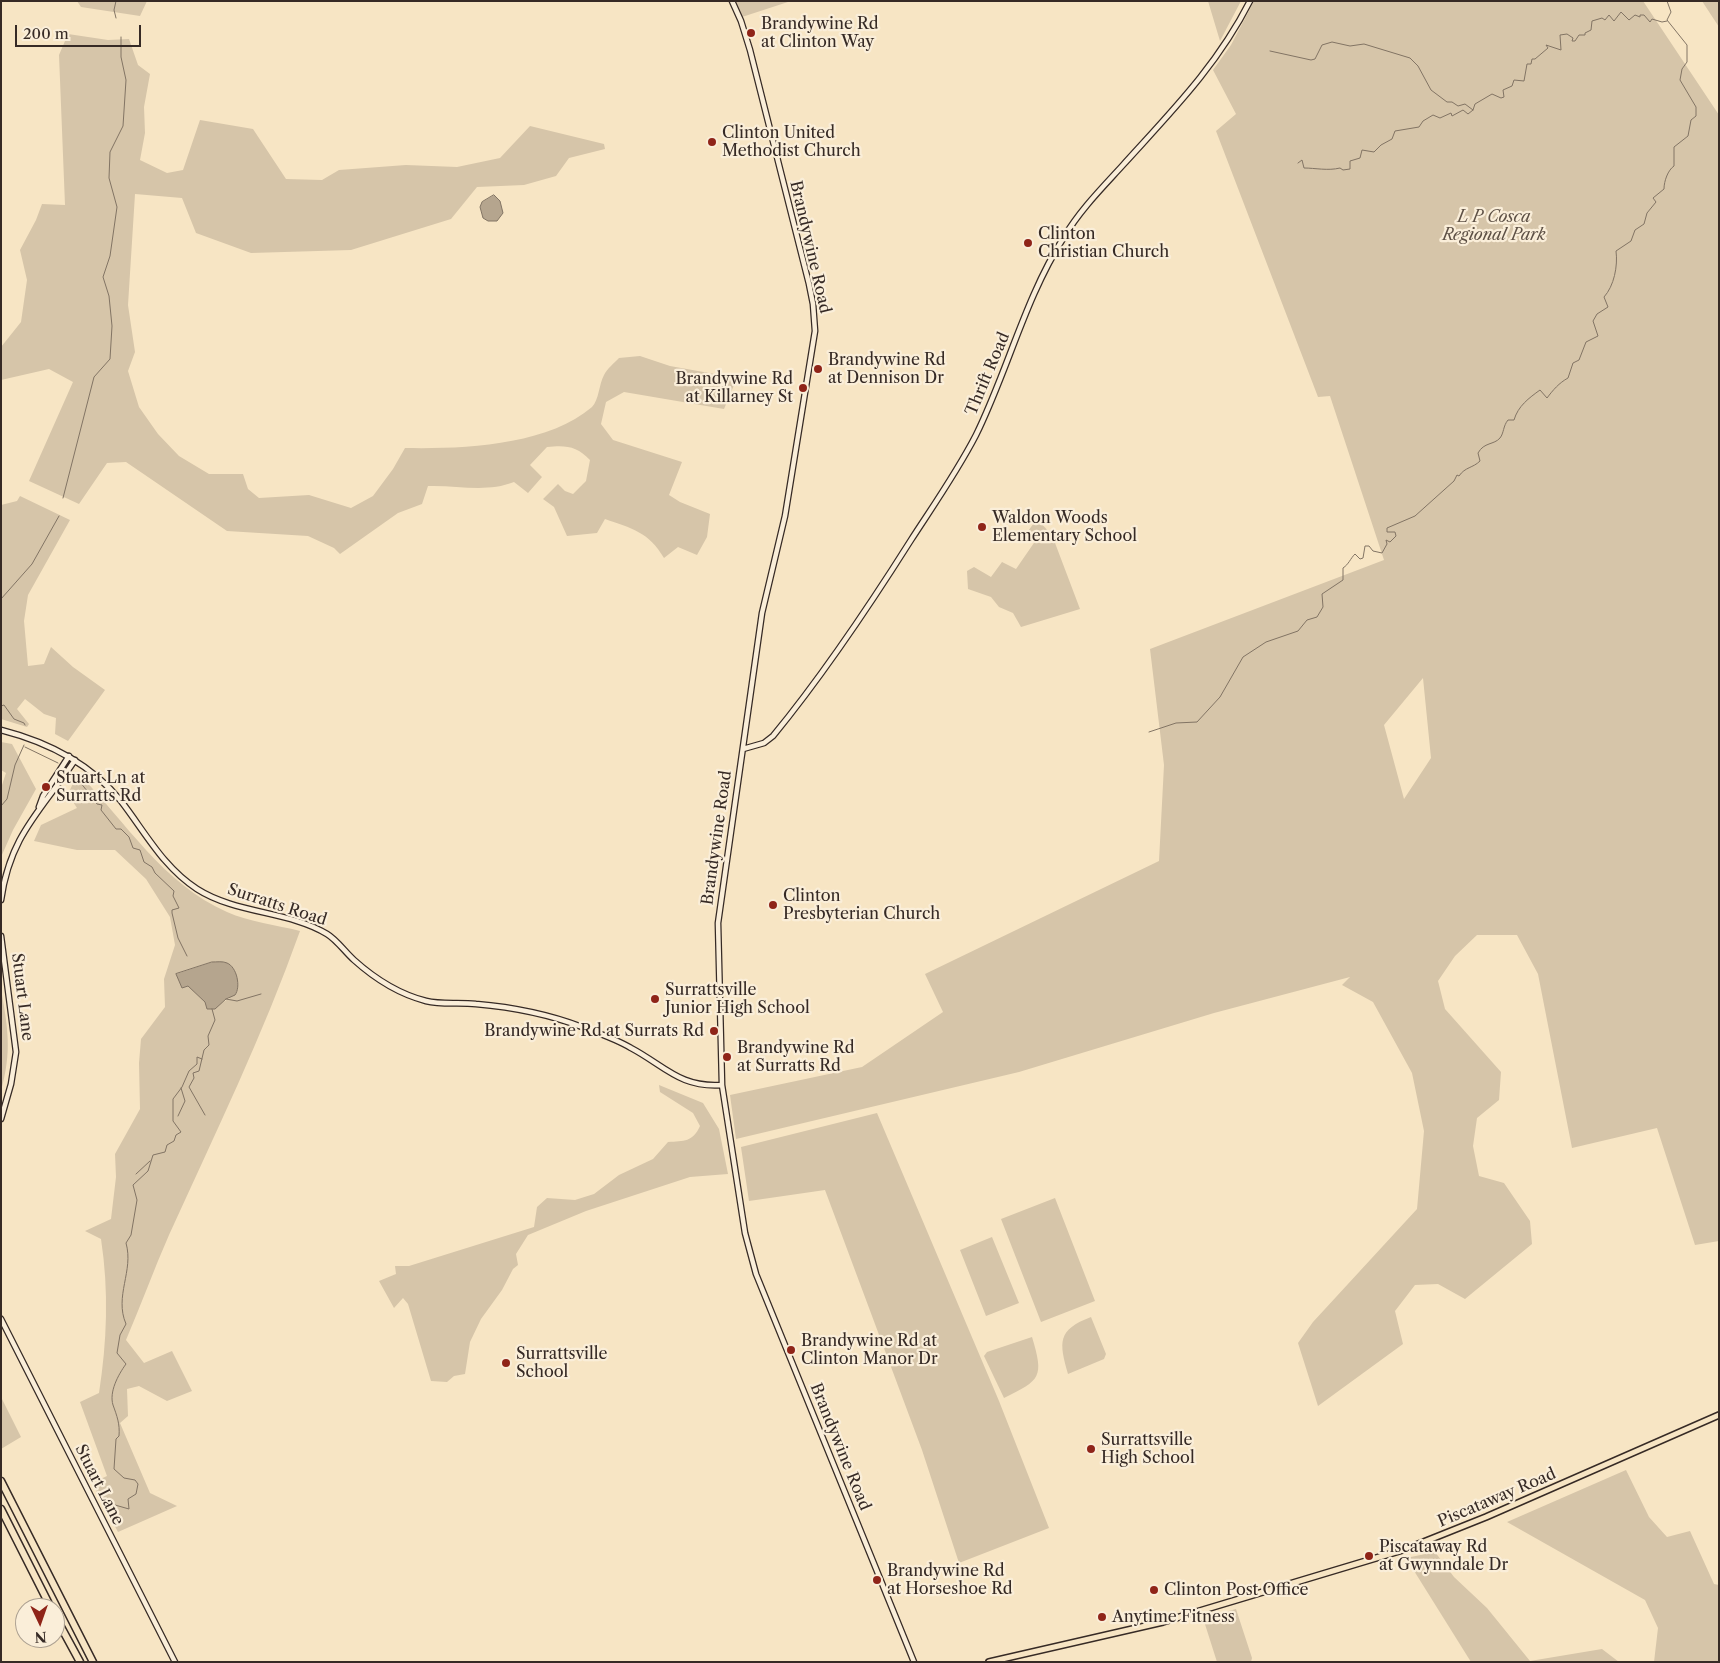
<!DOCTYPE html>
<style>
body{margin:0}
#map{position:relative;width:1720px;height:1663px;overflow:hidden;background:#f7e5c4;font-family:"Libre Caslon Text",serif}
canvas{display:block}
.frame{position:absolute;inset:0;border:2px solid #362a25;pointer-events:none}
.north{position:absolute;left:15px;top:1598px;width:50px;height:50px;box-sizing:border-box;background:#faeed9;border:1px solid #aca091;border-radius:50%;rotate:177deg;font-size:14px;font-weight:700;line-height:20px;text-align:center;color:#362a25}
.north::after{content:'';display:block;margin:auto;width:18px;height:22px;background:#8f2418;clip-path:polygon(50% 0,100% 100%,50% 72%,0 100%)}
.scale{position:absolute;left:15px;top:25px;width:126px;height:22px;box-sizing:border-box;border:2px solid #362a25;border-top:0;padding-left:6px;font-size:15px;line-height:18px;white-space:nowrap;color:#362a25;-webkit-text-stroke:4px #faeed9;paint-order:stroke}
</style>
<div id="map">
<canvas width="1720" height="1663"></canvas>
<div class="frame"></div>
<div class="north">N</div>
<div class="scale">200 m</div>
</div>
<script>
const context = document.querySelector('canvas').getContext('2d');
context.lineJoin = 'round';
function paint(path, color) { context.fillStyle = color; context.fill(path, 'evenodd'); }
function strokePath(path, color, width, dash) { context.strokeStyle = color; context.lineWidth = width; context.lineCap = dash ? 'butt' : 'round'; context.setLineDash(dash || []); context.stroke(path); }
function drawText(font, color, halo, rows, align = 'center') {
  context.font = font + ' "Libre Caslon Text",serif'; context.lineWidth = 4.5; context.setLineDash([]); context.textBaseline = 'middle'; context.strokeStyle = halo; context.fillStyle = color; for (const [text, x, y, turn = 0] of rows) {
    context.save(); context.translate(x, y); context.rotate((+turn || 0) * Math.PI / 180); context.textAlign = isNaN(turn) ? turn : align; if (halo) context.strokeText(text, 0, 0); context.fillText(text, 0, 0); context.restore();
  }
}
const green = new Path2D(`
 M 77,1 L 147,1 L 140,16 L 81,7 Z
 M 733,1 L 791,1 L 742,17 Z
 M 1208,1 L 1241,1 L 1220,41 Z
 M 1254,1 L 1643,1 L 1719,115 L 1719,1241 L 1695,1245 L 1657,1128 L 1572,1148 L 1538,974 L 1517,935 L 1477,935 L 1455,956 L 1438,981 L 1445,1009 L 1501,1072 L 1499,1100 L 1477,1118 L 1473,1146 L 1479,1176 L 1504,1183 L 1530,1221 L 1532,1244 L 1465,1299 L 1438,1284 L 1415,1285 L 1395,1311 L 1403,1344 L 1318,1406 L 1298,1343 L 1313,1322 L 1417,1209 L 1424,1131 L 1412,1073 L 1373,1002 L 1342,985 L 1350,977 L 1214,1013 L 1019,1072 L 736,1139 L 730,1095 L 862,1067 L 943,1012 L 925,974 L 1159,861 L 1164,765 L 1150,649 L 1384,560 L 1330,396 L 1318,397 L 1216,131 L 1236,114 L 1213,70 L 1231,45 ZM 1423,678 L 1431,758 L 1404,799 L 1384,725 Z
 M 1702,1 L 1719,1 L 1719,27 Z
 M 68,34 L 108,40 L 129,39 L 138,65 L 150,74 L 144,107 L 145,133 L 140,160 L 167,173 L 183,170 L 200,120 L 253,129 L 286,179 L 322,180 L 339,170 L 406,165 L 457,167 L 500,158 L 530,126 L 604,144 L 605,149 L 569,158 L 556,176 L 524,185 L 477,187 L 451,219 L 351,250 L 251,253 L 196,233 L 182,198 L 135,194 L 128,305 L 135,352 L 128,371 L 139,407 L 158,434 L 179,456 L 209,474 L 243,474 L 248,489 L 259,498 L 309,495 L 351,508 L 373,496 L 393,469 L 405,448 C 463,449 546,446 592,407 C 599,400 599,384 604,375 C 607,369 614,363 619,358 L 640,356 L 670,366 L 737,378 L 724,409 L 624,392 L 606,402 L 601,424 L 613,440 L 682,462 L 669,495 L 680,502 L 710,514 L 707,537 L 697,555 L 678,547 L 664,558 C 649,532 631,528 605,519 L 597,533 L 567,536 L 554,507 L 543,499 L 558,484 L 565,491 L 573,494 L 586,481 L 590,460 C 577,446 566,445 547,447 L 530,465 L 542,477 L 528,493 L 514,482 C 486,493 458,485 428,486 L 422,504 L 398,513 L 340,554 L 334,548 L 308,536 L 227,531 L 126,462 L 107,463 L 79,504 L 29,481 L 73,382 L 49,369 L 1,380 L 1,347 L 21,322 L 27,280 L 20,250 L 36,220 L 42,204 L 65,205 L 59,55 Z
 M 20,496 L 70,520 L 28,595 L 24,621 L 28,666 L 44,664 L 51,647 L 73,667 L 105,690 L 68,741 L 55,734 L 56,718 L 44,714 L 25,699 L 17,709 L 29,724 L 27,727 L 1,719 L 1,505 L 17,501 Z
 M 1037,519 L 1052,535 L 1080,609 L 1021,627 L 1013,613 L 999,607 L 991,597 L 968,589 L 967,571 L 974,567 L 991,577 L 1002,562 L 1016,569 L 1036,540 L 1028,531 Z
 M 1,742 L 12,744 L 36,789 L 13,830 L 1,857 L 1,788 L 6,773 L 1,770 Z
 M 78,773 C 126,822 163,884 227,912 C 249,922 277,925 300,931 C 263,1035 215,1134 169,1235 C 154,1269 141,1305 126,1340 L 144,1363 L 172,1351 L 192,1391 L 167,1401 L 139,1386 L 127,1389 L 128,1416 L 120,1423 L 150,1493 L 177,1506 L 118,1532 L 92,1483 L 107,1476 L 80,1402 L 99,1393 C 107,1342 109,1291 101,1239 L 85,1231 L 111,1219 L 116,1177 L 115,1154 L 140,1109 L 139,1063 L 141,1039 L 165,1007 L 164,979 L 175,945 L 170,917 L 146,879 L 115,850 L 77,850 L 34,841 L 41,825 L 77,808 L 68,794 ZM 211,962 L 225,962 L 230,998 L 218,1005 L 206,1002 L 176,974 Z
 M 1,989 C 8,1029 12,1051 1,1091 Z
 M 659,1085 L 703,1103 L 719,1129 L 728,1174 L 690,1177 L 586,1211 L 528,1235 L 516,1254 L 518,1265 L 513,1269 L 502,1290 L 481,1319 L 470,1342 L 465,1374 L 454,1376 L 447,1382 L 431,1381 L 408,1304 L 403,1298 L 394,1308 L 379,1281 L 396,1274 L 395,1266 L 409,1266 L 534,1227 L 537,1207 L 547,1198 L 575,1200 L 594,1194 L 619,1175 L 653,1159 L 668,1142 C 684,1141 693,1142 700,1126 L 693,1113 L 660,1092 Z
 M 877,1113 L 999,1401 L 1049,1528 L 959,1563 L 922,1450 L 825,1190 L 749,1201 L 741,1147 Z
 M 1055,1198 L 1095,1301 L 1041,1322 L 1001,1219 Z
 M 992,1237 L 1019,1303 L 986,1316 L 960,1250 Z
 M 1091,1317 L 1106,1354 L 1104,1359 L 1068,1374 C 1059,1342 1057,1330 1091,1317 Z
 M 1032,1337 C 1044,1377 1041,1380 1004,1398 L 984,1356 L 987,1352 Z
 M 1,1397 L 21,1437 L 1,1449 Z
 M 1626,1470 L 1649,1517 L 1667,1537 L 1690,1531 L 1714,1584 L 1719,1585 L 1719,1662 L 1654,1662 L 1658,1628 L 1645,1600 L 1507,1522 Z
 M 1435,1552 L 1454,1577 L 1487,1608 L 1530,1661 L 1602,1649 L 1619,1662 L 1471,1662 L 1406,1558 Z
 M 1236,1609 L 1252,1658 L 1251,1662 L 1217,1662 L 1203,1618 Z`);
const water = new Path2D(`
 M 494,195 L 500,201 L 503,213 L 497,221 L 488,221 L 483,218 L 480,207 L 482,202 Z
 M 212,962 C 217,962 223,961 227,963 C 237,967 241,987 235,995 L 226,999 L 215,1009 L 207,1009 L 205,1002 L 188,986 L 182,988 L 176,974 Z`);
const stream = new Path2D(`
 M 116,1 L 114,10 L 116,18
 M 1270,51 L 1311,60 L 1315,59 L 1322,45 L 1332,42 L 1350,46 L 1364,44 L 1410,58 L 1418,66 L 1431,90 L 1447,102 L 1452,102 L 1458,106 L 1465,104 L 1473,110
 M 1298,163 L 1302,160 L 1304,168 C 1315,168 1328,171 1340,168 L 1343,170 L 1350,169 L 1350,161 L 1360,158 L 1362,150 L 1374,152 L 1381,145 L 1392,139 L 1395,131 L 1419,127 L 1423,121 L 1433,115 L 1440,118 L 1451,113 L 1452,116 L 1463,110 L 1468,114 L 1473,110 L 1475,104 L 1492,94 L 1501,98 L 1504,97 L 1503,90 L 1512,86 L 1514,80 L 1524,81 L 1527,64 L 1531,64 L 1532,59 L 1535,59 L 1548,48 L 1546,45 L 1561,50 L 1560,35 L 1567,34 L 1573,38 L 1572,41 L 1575,41 L 1579,35 L 1585,35 L 1585,33 L 1591,30 L 1592,21 L 1602,18 L 1605,20 L 1609,15 L 1614,21 L 1621,12 L 1629,20 L 1635,15 L 1640,17 L 1640,15 L 1644,15 L 1650,22 L 1652,19 L 1662,22 L 1667,21
 M 63,498 L 94,377 L 110,359 L 112,326 L 109,296 L 103,277 L 110,256 L 117,207 L 109,178 L 110,152 L 123,126 L 126,80 L 121,57 L 121,37
 M 1,599 L 32,564 L 59,516
 M 1,706 L 4,705 L 14,719 L 24,723 L 25,725
 M 1149,732 L 1176,723 L 1197,722 L 1220,697 L 1243,657 L 1266,642 L 1298,631 L 1307,620 L 1317,617 L 1323,607 L 1322,594 L 1343,580 L 1343,568 C 1349,564 1350,559 1355,554 L 1360,559 L 1363,558 L 1365,546 L 1369,546 L 1373,551 L 1382,553 L 1387,544 L 1386,540 L 1390,542 L 1396,536 L 1395,532 L 1387,532 L 1387,528 L 1415,516 L 1454,481 L 1457,475 L 1459,476 C 1465,467 1473,468 1480,461 L 1478,453 C 1484,442 1494,445 1500,438 C 1504,433 1503,426 1508,420 L 1514,420 C 1518,406 1529,398 1540,390 L 1547,398 C 1553,390 1559,383 1568,378 L 1573,363 L 1579,360 L 1586,342 L 1598,336 L 1593,321 L 1597,314 L 1608,307 L 1604,297 C 1614,286 1618,266 1616,251 L 1631,241 L 1635,230 L 1644,224 L 1647,213 L 1656,202 L 1653,198 L 1664,189 C 1664,181 1668,170 1674,166 L 1674,147 L 1688,136 L 1691,120 L 1696,116 L 1696,107 L 1680,80 L 1682,69 L 1687,62 L 1687,45 L 1667,20 L 1671,12 L 1667,1
 M 25,747 L 58,763
 M 74,774 L 97,804 L 102,805 L 101,810 L 116,829 L 121,829 L 129,837 L 133,848 L 140,850 L 144,862 L 152,867 L 155,873 L 174,891 L 173,896 L 179,908 L 172,910 L 172,913 L 178,938 L 187,956
 M 1,806 L 7,799 L 15,765 L 24,745
 M 226,999 L 237,1001 L 261,994
 M 205,1115 L 189,1087 L 194,1078 L 193,1073 L 199,1071 L 204,1050 L 209,1045 L 208,1036 L 215,1020 L 212,1009
 M 178,1116 L 185,1101 L 181,1088
 M 136,1174 L 150,1161
 M 115,1505 L 129,1509 L 128,1499 L 136,1494 L 138,1484 L 135,1480 L 124,1478 L 114,1469 L 116,1439 L 119,1436 C 120,1424 117,1416 113,1405 C 109,1392 118,1375 126,1364 L 117,1353 L 120,1335 L 126,1324 C 114,1296 134,1271 126,1243 L 131,1235 L 137,1200 L 133,1185 L 148,1171 L 153,1155 L 165,1152 L 167,1145 L 174,1141 L 176,1135 L 181,1132 L 173,1121 L 173,1099 L 182,1087 L 189,1071 L 197,1064 L 197,1057 L 202,1059`);
const secondary = new Path2D(`
 M 732,1 L 741,21 L 750,50 L 809,284 L 813,304 L 815,331 L 785,516 L 762,613 L 718,923 L 722,1085 L 745,1233 L 756,1274 L 914,1662
 M 1,730 C 48,742 90,763 121,801 C 145,832 163,867 197,889 C 236,914 290,911 327,934 C 337,940 345,952 354,960 C 374,978 399,994 426,1001 C 442,1005 459,1002 476,1004 C 511,1007 548,1014 582,1027 C 598,1033 616,1039 631,1048 C 665,1066 680,1088 722,1085
 M 743,749 L 764,743 L 773,736 C 824,674 868,608 911,540 C 933,506 957,472 976,435 C 1008,370 1025,298 1064,237 C 1080,210 1102,188 1123,165 C 1171,112 1217,66 1250,1
 M 39,807 L 43,796 L 69,756
 M 1,900 C 10,835 41,811 75,760
 M 1,936 L 16,1052 L 11,1084 L 1,1119
 M 1,1319 L 175,1662`);
const primary = new Path2D(`
 M 989,1662 L 1163,1622 L 1406,1549 L 1486,1517 L 1719,1415`);
const highway = new Path2D(`
 M 1,1481 L 93,1662
 M 1,1509 L 51,1608
 M 55,1616 L 80,1662`);
const markers = [
 [751,33,5,"#8f2418"],
 [712,142,5,"#8f2418"],
 [1028,243,5,"#8f2418"],
 [818,369,5,"#8f2418"],
 [803,388,5,"#8f2418"],
 [982,527,5,"#8f2418"],
 [46,787,5,"#8f2418"],
 [773,905,5,"#8f2418"],
 [655,999,5,"#8f2418"],
 [714,1031,5,"#8f2418"],
 [727,1057,5,"#8f2418"],
 [791,1350,5,"#8f2418"],
 [506,1363,5,"#8f2418"],
 [1091,1449,5,"#8f2418"],
 [1369,1556,5,"#8f2418"],
 [877,1580,5,"#8f2418"],
 [1154,1590,5,"#8f2418"],
 [1102,1617,5,"#8f2418"]
];
const poiNames = [
 ["Brandywine Rd",761,24],
 ["at Clinton Way",761,42],
 ["Clinton United",722,133],
 ["Methodist Church",722,151],
 ["Clinton",1038,234],
 ["Christian Church",1038,252],
 ["Brandywine Rd",828,360],
 ["at Dennison Dr",828,378],
 ["Brandywine Rd",793,379,"right"],
 ["at Killarney St",793,397,"right"],
 ["Waldon Woods",992,518],
 ["Elementary School",992,536],
 ["Stuart Ln at",56,778],
 ["Surratts Rd",56,796],
 ["Clinton",783,896],
 ["Presbyterian Church",783,914],
 ["Surrattsville",665,990],
 ["Junior High School",665,1008],
 ["Brandywine Rd at Surrats Rd",704,1031,"right"],
 ["Brandywine Rd",737,1048],
 ["at Surratts Rd",737,1066],
 ["Brandywine Rd at",801,1341],
 ["Clinton Manor Dr",801,1359],
 ["Surrattsville",516,1354],
 ["School",516,1372],
 ["Surrattsville",1101,1440],
 ["High School",1101,1458],
 ["Piscataway Rd",1379,1547],
 ["at Gwynndale Dr",1379,1565],
 ["Brandywine Rd",887,1571],
 ["at Horseshoe Rd",887,1589],
 ["Clinton Post Office",1164,1590],
 ["Anytime Fitness",1112,1617]
];
const parkNames = [
 ["L P Cosca",1494,217],
 ["Regional Park",1494,235]
];
const streetNames = [
 ["Brandywine Road",810,247,77],
 ["Thrift Road",988,374,-67],
 ["Brandywine Road",717,838,-82],
 ["Surratts Road",277,905,18],
 ["Stuart Lane",22,997,83],
 ["Brandywine Road",840,1447,68],
 ["Stuart Lane",99,1485,63],
 ["Piscataway Road",1497,1498,-23]
];
paint(green, '#d6c5a9');
paint(water, '#b5a58e');
strokePath(water, '#827464', 1);
strokePath(stream, '#827464', 1);
strokePath(secondary, '#362a25', 7);
strokePath(primary, '#362a25', 8);
strokePath(highway, '#362a25', 9);
strokePath(secondary, '#faeed9', 4.5);
strokePath(primary, '#f7e5c4', 5);
strokePath(highway, '#f7e5c4', 6);
for (const [x, y, r, color] of markers) { const dot = new Path2D(); dot.arc(x, y, r, 0, 2 * Math.PI); context.fillStyle = color; context.fill(dot); strokePath(dot, '#faeed9', 2); }
drawText('16px', '#362a25', '#faeed9', poiNames, 'left');
drawText('italic 16px', '#5e5146', '#faeed9', parkNames);
drawText('16px', '#362a25', '#faeed9', streetNames);
</script>
